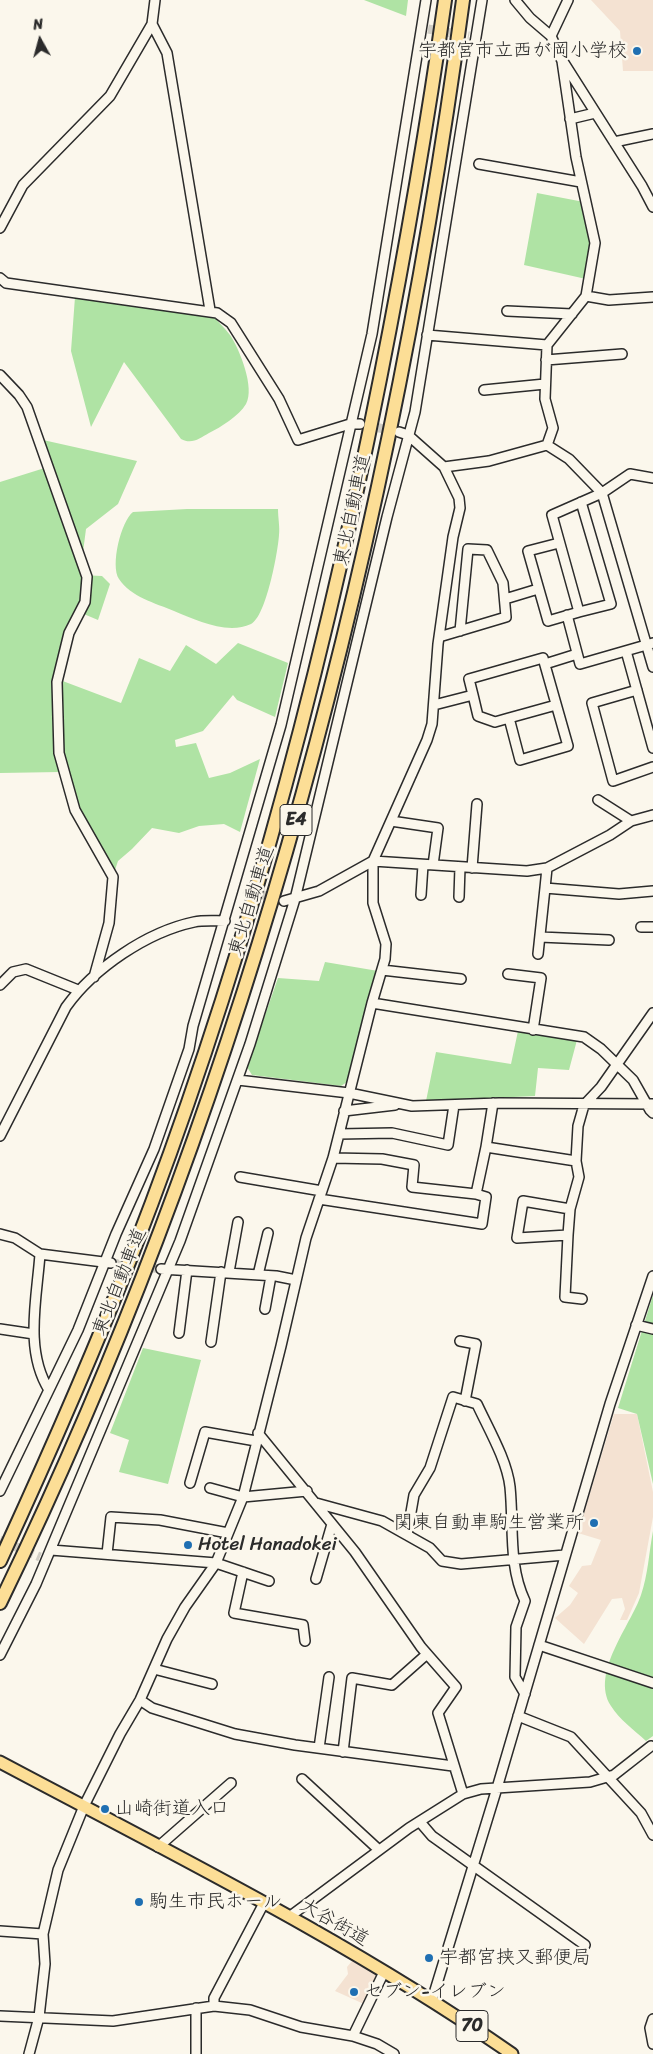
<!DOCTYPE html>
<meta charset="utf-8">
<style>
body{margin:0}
#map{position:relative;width:653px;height:2054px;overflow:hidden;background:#fbf7ec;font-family:Sriracha,sans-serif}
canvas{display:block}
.north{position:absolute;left:15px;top:15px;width:50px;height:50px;-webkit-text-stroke:4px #fbf7ec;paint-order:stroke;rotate:353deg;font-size:14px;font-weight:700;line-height:20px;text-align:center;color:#2b2b2b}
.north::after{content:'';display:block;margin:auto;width:18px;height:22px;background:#2b2b2b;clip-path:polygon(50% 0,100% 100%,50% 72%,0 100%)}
</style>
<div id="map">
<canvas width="653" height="2054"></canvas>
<div class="north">N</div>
</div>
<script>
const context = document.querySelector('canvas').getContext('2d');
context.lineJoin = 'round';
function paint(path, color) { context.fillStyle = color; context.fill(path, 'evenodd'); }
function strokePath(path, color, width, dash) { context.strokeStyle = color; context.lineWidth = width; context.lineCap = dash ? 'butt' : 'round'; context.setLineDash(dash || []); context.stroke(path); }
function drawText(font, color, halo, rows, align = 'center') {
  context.font = font + ' Sriracha,"Klee One",sans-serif'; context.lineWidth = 5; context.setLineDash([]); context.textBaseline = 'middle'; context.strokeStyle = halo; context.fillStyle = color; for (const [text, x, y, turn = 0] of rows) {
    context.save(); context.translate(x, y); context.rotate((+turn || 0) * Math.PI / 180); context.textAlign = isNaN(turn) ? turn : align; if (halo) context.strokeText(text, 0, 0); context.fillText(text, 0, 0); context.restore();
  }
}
const built = new Path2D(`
 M 591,0 L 653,0 L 653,71 L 623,71 L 620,31 Z
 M 614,1414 L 637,1414 L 653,1492 L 653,1517 L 639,1593 L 627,1620 L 620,1620 L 625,1609 L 622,1598 L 612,1599 L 584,1644 L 555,1618 L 570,1605 L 578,1593 L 569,1586 L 582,1566 L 591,1565 L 601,1540 L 578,1533 Z
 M 352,1961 L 379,1976 L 364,2004 L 335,1991 L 348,1974 L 347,1967 Z`);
const green = new Path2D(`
 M 364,0 L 408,0 L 406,16 Z
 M 537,193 L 584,202 L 592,242 L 586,279 L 524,265 Z
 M 75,297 L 212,315 C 218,322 225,328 230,335 C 240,350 255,388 246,404 C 239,416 221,427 209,433 C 200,438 192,445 181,439 L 124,362 L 91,427 L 71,351 Z
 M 43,440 L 137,461 L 118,504 L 86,529 L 80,575 L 102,576 L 110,584 L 98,620 L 79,612 L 55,685 L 53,733 L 60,772 L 0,773 L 0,482 L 51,466 Z
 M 187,509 L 278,509 C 278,518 280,527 279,535 C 278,552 266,617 251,624 C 227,635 196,620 174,611 C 155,603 131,597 119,579 C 110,566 121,521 133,512 Z
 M 238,643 L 288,663 L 275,717 L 237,700 L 233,695 L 203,731 L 175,740 L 176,747 L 196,743 L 209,778 L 230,773 L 260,759 L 240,832 L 224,824 L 199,826 L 179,833 L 152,828 L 132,849 L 118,861 L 114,873 L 72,802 L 64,765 L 60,680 L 121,703 L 139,658 L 170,671 L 186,645 L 216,664 Z
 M 325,962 L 378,971 L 347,1082 L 341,1086 L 252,1075 L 247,1067 L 278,978 L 319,981 Z
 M 518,1031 L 577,1040 L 569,1070 L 538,1068 L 535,1096 L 426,1101 L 436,1052 L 511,1064 Z
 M 653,1295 L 653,1484 L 637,1414 L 618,1408 Z
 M 143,1348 L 201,1360 L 168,1484 L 119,1472 L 129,1440 L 110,1433 Z
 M 653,1531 L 653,1736 L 646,1741 C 634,1730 619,1719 611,1706 C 590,1673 631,1625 641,1595 C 648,1575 649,1552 653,1531 Z`);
const minorTunnel = new Path2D(`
 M 428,29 L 469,36
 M 365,425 L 394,431
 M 244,889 L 284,901
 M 111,1263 L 161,1269
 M 0,1540 L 40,1557`);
const minor = new Path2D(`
 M 515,0 L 530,18 L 551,36 L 562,61 L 576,157 L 595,243 L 586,296 L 547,345 L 545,399 L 553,428 L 547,445 L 569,459 L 602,493 L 653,667
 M 152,24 L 167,53 L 210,310
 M 551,36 L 568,0
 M 564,63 L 642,186 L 653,207
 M 570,119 L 595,113
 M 614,142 L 653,134
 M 479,164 L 581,182
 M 0,228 L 23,185 L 110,96 L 152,24 L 155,0
 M 0,278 L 6,283 L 217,313 L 231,323 L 279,399 L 298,440 L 350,424 L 360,424
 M 586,296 L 609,300 L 653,297
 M 507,311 L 572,314
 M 427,335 L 547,345
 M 546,360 L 622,354
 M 0,375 L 19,395 L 27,407 L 87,577 L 85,602 L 69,633 L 57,682 L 59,753 L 75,810 L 113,877 L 109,923 L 94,977
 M 484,390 L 545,384
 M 399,432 L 408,435 L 444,467 L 489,461 L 547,445
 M 559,543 L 528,551 L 548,621 L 579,612 L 552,515 L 602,493 L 630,474 L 653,478
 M 505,599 L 538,589
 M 579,612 L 611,604 L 581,502
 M 567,615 L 580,664 L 653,643
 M 439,637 L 506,617 L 503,583 L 487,550 L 468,549 L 460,631
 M 626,651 L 653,748
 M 545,664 L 577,654
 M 637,690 L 592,703 L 613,781 L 653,767
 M 434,705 L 473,695 L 469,679 L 543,658 L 568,746 L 520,760 L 509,718 L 495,722 L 478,716 L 473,695
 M 509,718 L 556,705
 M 598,800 L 631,821
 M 391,821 L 438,828 L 433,865
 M 472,868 L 477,804
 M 547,868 L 610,835 L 631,821 L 653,815
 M 421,895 L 423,865
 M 459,897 L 460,867
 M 284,901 L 319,891 L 373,861 L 527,871 L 547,868 L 545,888 L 619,894 L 653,891
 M 641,927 L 653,927
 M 540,937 L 609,940
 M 538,954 L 545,888
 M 382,970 L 461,979
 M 508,974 L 541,978 L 533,1030
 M 0,985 L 13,972 L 26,969 L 78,990
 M 372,1003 L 385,959 L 386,944 L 373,903 L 373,861 L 427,740 L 432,724 L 438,644 L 453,537 L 460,508 L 459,498 L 444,467
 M 238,1080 L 349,1093 L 412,1106 L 499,1103 L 653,1104
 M 493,1103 L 486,1147 L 576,1161
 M 344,1111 L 395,1105
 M 339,1134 L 392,1133 L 448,1145 L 454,1105
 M 0,1136 L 66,1007 C 94,968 147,932 194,922 C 204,920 214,921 225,921
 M 240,1177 L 322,1191
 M 476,1194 L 486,1147
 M 319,1199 L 482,1224 L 486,1197 L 476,1194 L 412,1187 L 414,1165 L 382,1159 L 333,1158
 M 570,1209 L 523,1201 L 517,1238 L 568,1235 L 570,1209 L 579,1177 L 576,1161 L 578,1126 L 584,1105 L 601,1087 L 653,1013
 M 0,1234 L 15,1238 L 40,1254 L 111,1263
 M 568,1235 L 565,1297 L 582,1299
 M 40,1254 C 37,1298 24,1350 49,1390
 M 161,1269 L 276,1276 L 296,1280
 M 229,1272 L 238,1222
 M 258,1275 L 268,1233
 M 265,1309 L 271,1276
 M 636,1325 L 653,1329
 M 0,1329 L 34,1334
 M 179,1333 L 187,1270
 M 460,1341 L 476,1344 L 465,1401
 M 211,1342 L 221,1272
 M 258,1433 L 355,1552 L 421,1647 L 456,1687 L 438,1713 L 463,1794 L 481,1789 L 590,1782 L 614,1775 L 651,1746
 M 190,1483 L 205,1432 L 256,1441
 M 210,1488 L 243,1497 L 307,1491
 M 0,1491 L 78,1330 L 116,1234 L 154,1149 L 189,1049 L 193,1026 L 281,725 L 372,334 L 426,0
 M 316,1503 L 382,1521 L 430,1548 L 442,1561 L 461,1564 L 565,1555
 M 407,1535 L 414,1495 L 430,1468 L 453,1397 L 477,1404 C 488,1428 507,1460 510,1487 C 514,1526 508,1565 525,1601 L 516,1627 L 515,1677 L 525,1694
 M 51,1550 L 216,1563 L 269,1581
 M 107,1554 L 111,1517 L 160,1520 L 228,1533
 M 243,1572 L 234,1613 L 303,1625 L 305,1641
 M 316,1579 L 332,1524
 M 539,1645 L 653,1683
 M 0,1655 L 36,1584 L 180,1241 L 250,1044 L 295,899 L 387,517 L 415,412 L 482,0
 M 154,1669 L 212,1684
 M 140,1700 L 152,1708 L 235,1734 L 295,1745 L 453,1766
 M 518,1716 L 571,1737 L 641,1813 L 653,1835
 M 319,1748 L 329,1677
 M 343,1752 L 352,1678 L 392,1685 L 427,1654
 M 302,1779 L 379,1850
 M 420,1822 L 432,1836 L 585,1945
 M 158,1847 L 231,1783
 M 289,1917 L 409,1828 L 463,1794
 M 0,1931 L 43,1934
 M 432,2000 L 497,1788 L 610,1404 L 653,1276
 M 214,2006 L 214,1998 L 264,1903
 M 0,2016 L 113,2021 L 214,2006 L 250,2010 L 301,2027 L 353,2036 L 377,2044 L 394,2054
 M 653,2019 L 650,2028 L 653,2044
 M 353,2036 L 384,1972
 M 29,2054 L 39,2017 L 45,1964 L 43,1934 L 58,1870 L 84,1806 L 120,1734 L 140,1700 L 167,1639 L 185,1607 L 216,1563 L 243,1497 L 281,1346 L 306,1238 L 333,1158 L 372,1003 L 584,1037 L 601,1049 L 633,1080 L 650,1110 L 653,1113
 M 196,2054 L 196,2008`);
const major = new Path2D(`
 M 0,1762 C 173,1854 351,1942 512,2054`);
const highway = new Path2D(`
 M 0,1561 C 47,1459 92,1357 133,1252 C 243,970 321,677 380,379 C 405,253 427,127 445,0
 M 0,1603 C 245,1099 388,553 463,0`);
const markers = [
 [637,51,5,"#1f6fb2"],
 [594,1523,5,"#1f6fb2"],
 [188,1545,5,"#1f6fb2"],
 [105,1809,5,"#1f6fb2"],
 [139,1902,5,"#1f6fb2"],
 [429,1958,5,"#1f6fb2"],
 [354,1992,5,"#1f6fb2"]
];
const shields = [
 [296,820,32],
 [472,2026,32]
];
const shieldNames = [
 ["E4",296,820],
 ["70",472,2026]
];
const poiNames = [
 ["宇都宮市立西が岡小学校",627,51,"right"],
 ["関東自動車駒生営業所",584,1523,"right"],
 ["Hotel Hanadokei",198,1545],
 ["山崎街道入口",115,1809],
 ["駒生市民ホール",149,1902],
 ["宇都宮挟又郵便局",439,1958],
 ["セブン-イレブン",364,1992]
];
const streetNames = [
 ["東北自動車道",353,510,-78],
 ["東北自動車道",252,901,-73],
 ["東北自動車道",120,1282,-68],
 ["大谷街道",334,1923,30]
];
paint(built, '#f4e2d2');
paint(green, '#afe3a4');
strokePath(minorTunnel, '#d1cec5', 9, [9, 4.5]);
strokePath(minor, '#2b2b2b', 12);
strokePath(major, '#2b2b2b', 15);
strokePath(highway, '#2b2b2b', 16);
strokePath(minor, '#fbf7ec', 9);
strokePath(major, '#fcde96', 11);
strokePath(highway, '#fcde96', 12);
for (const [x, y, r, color] of markers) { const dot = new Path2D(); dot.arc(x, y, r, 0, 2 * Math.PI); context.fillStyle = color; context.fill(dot); strokePath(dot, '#fbf7ec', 2); }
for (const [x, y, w] of shields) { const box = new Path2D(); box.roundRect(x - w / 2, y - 15.5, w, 31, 4); context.fillStyle = '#fbf7ec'; context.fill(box); strokePath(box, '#2b2b2b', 1); }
drawText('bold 18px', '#2b2b2b', null, shieldNames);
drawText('19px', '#2b2b2b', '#fbf7ec', poiNames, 'left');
drawText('19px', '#2b2b2b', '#fbf7ec', streetNames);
</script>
